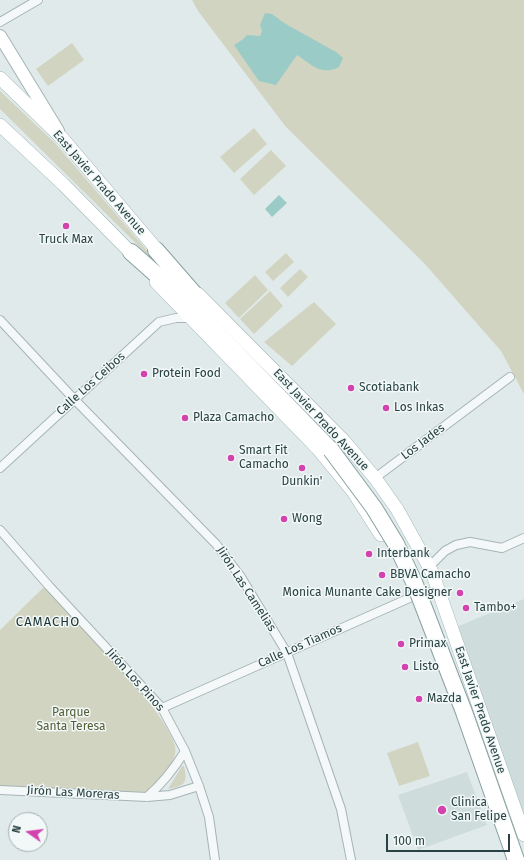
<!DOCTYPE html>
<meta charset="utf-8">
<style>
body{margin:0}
#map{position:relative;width:524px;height:860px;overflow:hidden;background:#e1eaea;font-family:"Fira Sans",sans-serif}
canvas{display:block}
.north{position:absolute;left:8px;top:812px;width:40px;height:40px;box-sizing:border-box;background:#f1f8f7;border:1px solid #a1afaf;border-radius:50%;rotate:284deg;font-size:11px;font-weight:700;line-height:16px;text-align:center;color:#294243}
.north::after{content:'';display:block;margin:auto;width:14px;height:18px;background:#d243af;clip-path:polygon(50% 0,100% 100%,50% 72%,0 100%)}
.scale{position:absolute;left:386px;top:834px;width:124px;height:18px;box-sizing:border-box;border:2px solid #294243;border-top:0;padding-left:5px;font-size:12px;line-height:14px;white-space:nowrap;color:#294243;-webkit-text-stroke:3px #f1f8f7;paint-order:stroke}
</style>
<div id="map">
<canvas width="524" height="860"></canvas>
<div class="north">N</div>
<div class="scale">100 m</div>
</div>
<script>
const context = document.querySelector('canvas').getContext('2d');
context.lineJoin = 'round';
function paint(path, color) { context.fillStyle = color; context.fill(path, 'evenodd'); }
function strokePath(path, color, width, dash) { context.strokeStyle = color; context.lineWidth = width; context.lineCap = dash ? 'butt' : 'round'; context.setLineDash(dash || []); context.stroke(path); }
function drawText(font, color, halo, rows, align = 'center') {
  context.font = font + ' "Fira Sans",sans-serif'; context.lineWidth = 3; context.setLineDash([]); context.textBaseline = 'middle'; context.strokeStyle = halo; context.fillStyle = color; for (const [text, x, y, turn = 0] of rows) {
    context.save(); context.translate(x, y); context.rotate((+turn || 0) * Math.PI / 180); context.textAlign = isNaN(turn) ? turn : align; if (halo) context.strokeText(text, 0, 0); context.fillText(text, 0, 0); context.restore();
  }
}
const built = new Path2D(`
 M 524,599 L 524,828 L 454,628 Z
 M 467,772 L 487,825 L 418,850 L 398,795 Z`);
const green = new Path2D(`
 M 192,0 L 524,0 L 524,394 L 501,351 L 424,263 L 286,127 L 198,11 Z
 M 72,43 L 84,60 L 48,86 L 36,69 Z
 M 0,91 L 55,143 L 168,275 L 0,109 Z
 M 254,128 L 267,144 L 234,173 L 220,157 Z
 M 271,150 L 286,166 L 254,195 L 240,179 Z
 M 286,253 L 294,262 L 273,281 L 265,272 Z
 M 300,269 L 308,277 L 288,297 L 280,288 Z
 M 255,275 L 268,290 L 239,318 L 225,303 Z
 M 270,291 L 283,306 L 254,334 L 240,319 Z
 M 314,302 L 336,324 L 292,366 L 264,342 Z
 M 45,586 C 66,609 87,633 109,656 C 128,677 148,698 163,722 C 167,729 173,738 175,746 C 179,763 155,787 143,795 L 0,788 L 0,630 Z
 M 418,742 L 430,776 L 399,786 L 387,753 Z
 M 182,766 L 184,766 C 188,783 185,786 168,789 Z`);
const water = new Path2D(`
 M 265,13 L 272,14 L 284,23 L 336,52 L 343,58 L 339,67 C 321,76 312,65 297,55 L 276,85 L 259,81 L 234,45 L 242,40 L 247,35 L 260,36 L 262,31 L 260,25 Z
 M 279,195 L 287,203 L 272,217 L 265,209 Z`);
const minor = new Path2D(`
 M 0,22 L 38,0
 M 0,320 L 74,399 L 216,544 L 241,577 L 287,653 L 341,809 L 351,860
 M 0,468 L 159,322 L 176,318 L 190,318
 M 375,478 L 510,377
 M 0,530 L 49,586 L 162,708 L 185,751 L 199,786 L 209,817 L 215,860
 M 429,567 L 445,551 L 456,545 L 470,542 L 502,548 L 524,538
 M 162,708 L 414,596 L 427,592 L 440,594
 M 0,790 L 147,797 L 170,795 L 199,786
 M 147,797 C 163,783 174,769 185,751`);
const secondary = new Path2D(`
 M 0,36 L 58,131`);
const primary = new Path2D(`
 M 0,78 L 63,139 L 163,257
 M 0,125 L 63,184 L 137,259
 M 156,282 L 319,450 L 352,490 L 381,535
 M 198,294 L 344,441 L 375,478 L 397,509 L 432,572 L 524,835`);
const motorway = new Path2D(`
 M 156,250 L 203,304
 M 131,252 L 185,300 L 331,450`);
const motorwayBridge = new Path2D(`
 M 331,450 L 374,508 L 396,544 L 414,582 L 464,712 L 516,860`);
const markers = [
 [66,226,4,"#d243af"],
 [144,374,4,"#d243af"],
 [351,388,4,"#d243af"],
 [386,408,4,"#d243af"],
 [185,418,4,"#d243af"],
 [231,458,4,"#d243af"],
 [302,468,4,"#d243af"],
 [284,519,4,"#d243af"],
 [369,554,4,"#d243af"],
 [382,575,4,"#d243af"],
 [460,593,4,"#d243af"],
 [466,608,4,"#d243af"],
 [401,644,4,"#d243af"],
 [405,667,4,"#d243af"],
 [419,699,4,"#d243af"],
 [442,810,5,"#d243af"]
];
const streetNames = [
 ["East Javier Prado Avenue",99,183,49],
 ["Calle Los Ceibos",91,384,-42],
 ["East Javier Prado Avenue",321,420,47],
 ["Los Jades",423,442,-37],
 ["Jirón Las Camelias",246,589,57],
 ["Calle Los Tiamos",300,646,-24],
 ["Jirón Los Pinos",135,680,48],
 ["East Javier Prado Avenue",480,710,71],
 ["Jirón Las Moreras",73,793,3]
];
const poiNames = [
 ["Truck Max",66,240,"center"],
 ["Protein Food",152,374],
 ["Scotiabank",359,388],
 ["Los Inkas",394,408],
 ["Plaza Camacho",193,418],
 ["Smart Fit",239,451],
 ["Camacho",239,465],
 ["Dunkin'",302,482,"center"],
 ["Wong",292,519],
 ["Interbank",377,554],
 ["BBVA Camacho",390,575],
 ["Monica Munante Cake Designer",452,593,"right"],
 ["Tambo+",474,608],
 ["Primax",409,644],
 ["Listo",413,667],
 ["Mazda",427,699],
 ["Clinica",451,803],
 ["San Felipe",451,817]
];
const parkNames = [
 ["Parque",71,713],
 ["Santa Teresa",71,727]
];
const neighbourhoodNames = [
 ["CAMACHO",48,622]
];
paint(built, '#cfdcdc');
paint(green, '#d2d4c2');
paint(water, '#9bcbc7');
strokePath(minor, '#a6b4b5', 10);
strokePath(secondary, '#a6b4b5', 14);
strokePath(primary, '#a0b6b6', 14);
strokePath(motorway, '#88a1a1', 18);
strokePath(minor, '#f4f8f8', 8);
strokePath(secondary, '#fff', 12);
strokePath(primary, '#fff', 13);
strokePath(motorway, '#fff', 16);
strokePath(motorwayBridge, '#88a1a1', 18, []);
strokePath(motorwayBridge, '#fff', 16);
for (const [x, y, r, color] of markers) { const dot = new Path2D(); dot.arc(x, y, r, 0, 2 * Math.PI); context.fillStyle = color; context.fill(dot); strokePath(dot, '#f1f8f7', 1.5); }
drawText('12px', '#294243', '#f1f8f7', streetNames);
drawText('12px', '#294243', '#f1f8f7', poiNames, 'left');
drawText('12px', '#565f36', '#f1f8f7', parkNames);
context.letterSpacing = '1px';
drawText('13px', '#1b3233', '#f1f8f7', neighbourhoodNames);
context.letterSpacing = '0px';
</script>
